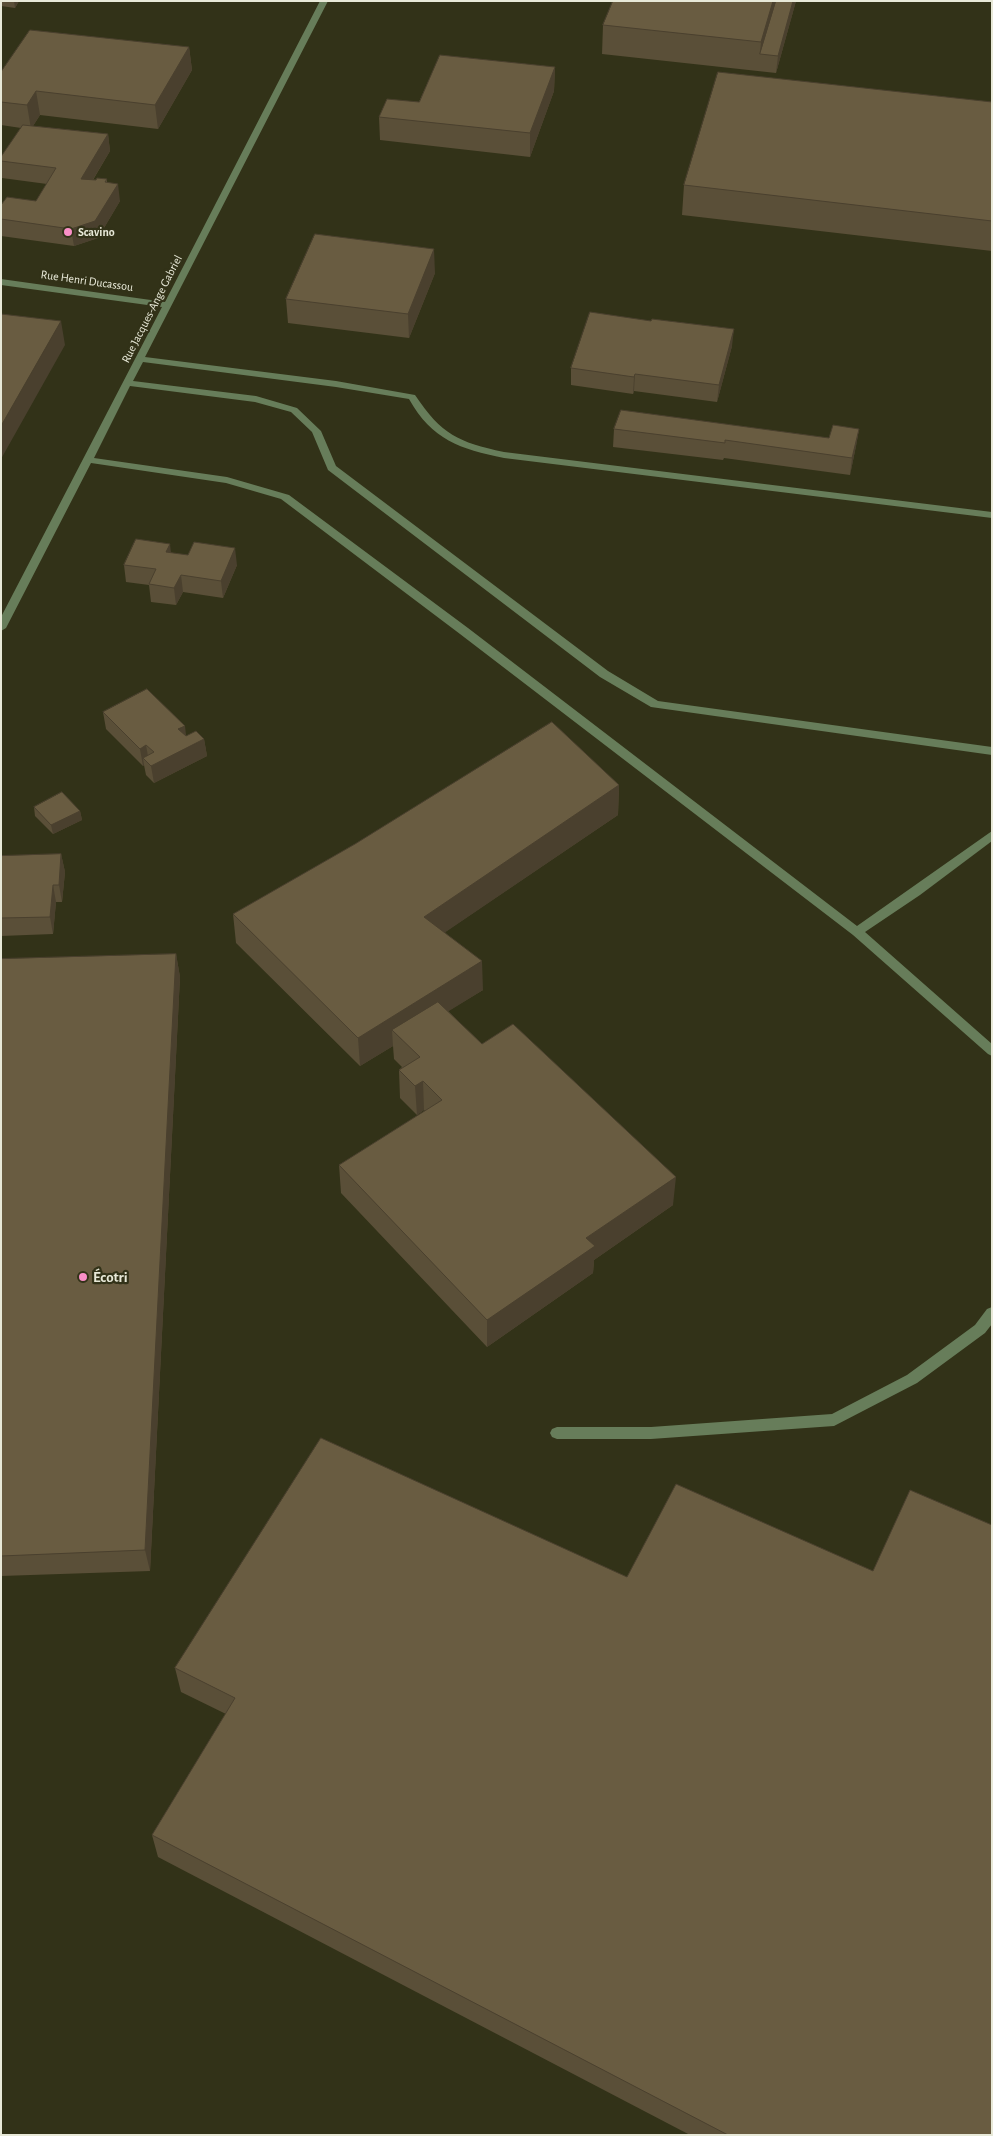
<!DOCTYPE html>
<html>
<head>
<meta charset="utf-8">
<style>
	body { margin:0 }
	#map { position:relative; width:993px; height:2136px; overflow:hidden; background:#323218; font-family:"Alegreya Sans",sans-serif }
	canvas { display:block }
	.frame { position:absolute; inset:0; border:2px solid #e8e9d8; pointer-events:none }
</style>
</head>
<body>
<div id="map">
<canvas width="993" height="2136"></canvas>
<div class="frame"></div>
</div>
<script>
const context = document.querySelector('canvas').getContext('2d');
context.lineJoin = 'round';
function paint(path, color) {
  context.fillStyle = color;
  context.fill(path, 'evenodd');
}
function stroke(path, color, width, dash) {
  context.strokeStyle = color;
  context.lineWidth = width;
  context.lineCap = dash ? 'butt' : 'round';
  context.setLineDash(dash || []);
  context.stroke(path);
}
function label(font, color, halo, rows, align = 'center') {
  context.font = font + ' "Alegreya Sans",sans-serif';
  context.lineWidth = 4.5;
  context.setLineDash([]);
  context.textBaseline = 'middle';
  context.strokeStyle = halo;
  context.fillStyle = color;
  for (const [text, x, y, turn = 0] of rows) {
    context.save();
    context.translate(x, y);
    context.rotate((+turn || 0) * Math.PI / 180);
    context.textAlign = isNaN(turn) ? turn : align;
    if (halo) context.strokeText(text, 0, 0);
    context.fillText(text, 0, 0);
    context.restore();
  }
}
paint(new Path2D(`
	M320 1H328L145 357 336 381 415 395C442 435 458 442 504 452L992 512V518L504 458C460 449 432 440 409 399L336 387 143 362 133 381 256 396 297 408 321 431 336 466 608 671 658 701 992 747V755L651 707 600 677 328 470 312 432 291 412 255 402 130 386 94 458 227 477 289 495 468 628 857 926 992 831V841L920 895 865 932 992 1044V1056L988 1054 853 935 460 634 281 499 226 483 91 463 6 628 1 631V617L162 307 1 285V279L165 302Z
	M992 1307V1324L985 1333 917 1383 834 1426 651 1439H557L552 1437 550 1433 552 1429 557 1427H651L832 1414 907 1375 975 1325 987 1309Z`), '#677d5a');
paint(new Path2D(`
	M1 1H19L15 8 1 6Z
	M796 1 776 73 602 54 603 25Z
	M189 47 192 70 158 129 40 115 33 126 108 134 110 151 93 180 107 179V182L120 201 98 238 74 246 1 236V205L36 201 47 184 2 178 1 157 21 128 1 125V72Z
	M555 67 554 91 530 157 380 140 379 117 419 102Z
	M992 102V251L682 215 684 185Z
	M435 273 409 338 288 323 286 299Z
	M732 346 717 402 634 391 633 394 571 385V368Z
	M614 429 829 438 859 429 856 446 850 475 724 458 723 460 613 447Z
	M171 553 237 565 223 598 183 592 176 605 151 602 149 585 126 582 124 565Z
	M103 712 186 736 204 739 207 756 154 783 146 775 144 765 143 766 106 729Z
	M619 785 618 815 445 932 483 990 448 1011 482 1044 673 1205 594 1260 593 1273 487 1347 341 1193 339 1165 425 1111 424 1110 417 1115 400 1098 399 1070 402 1067 394 1059 393 1046 360 1066 236 943 233 914Z
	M34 807 80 811 82 820 53 834 35 816Z
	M61 854 65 872 62 902H56L53 934 1 936V856Z
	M176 954 180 977 150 1571 1 1576V959Z
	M321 1438 992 2135H690L158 1857 152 1835 226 1714 181 1692 175 1668Z`), '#5a4f38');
paint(new Path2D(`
	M14 1H19L15 8Z
	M773 1H779L760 54 761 42Z
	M793 1H796L776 73 778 56Z
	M189 47 192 70 158 129 155 105Z
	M555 67 554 91 530 157V133Z
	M36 91 40 115 31 129 27 105Z
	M108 134 110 151 83 196 81 179Z
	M118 184 120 201 98 238 74 246 71 229Z
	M434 249 435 273 409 338 408 314Z
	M61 321 65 345 1 459V426Z
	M734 329 732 346 717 402 719 385Z
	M635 374 634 391 633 394 634 377Z
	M859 429 856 446 850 475 852 458Z
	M170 544 172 561 166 552Z
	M235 548 237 565 223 598 221 581Z
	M181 575 183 592 176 605 174 588Z
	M185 726 187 743 178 729Z
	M204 739 207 756 154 783 151 766Z
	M146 745 149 762 143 758 144 765 143 766 140 749Z
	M619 785 618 815 425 946 424 917Z
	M80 811 82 820 53 834 51 825Z
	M61 854 65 872 62 902 59 885Z
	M53 885 56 902 53 934 50 917Z
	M176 954 180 977 150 1571 145 1550Z
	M482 961 483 990 402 1040 392 1030 393 1046 360 1066 358 1038Z
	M423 1081 424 1110 417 1115 415 1086Z
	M676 1177 673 1205 594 1260 593 1273 487 1347V1320L586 1238Z`), '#4a402e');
const building = new Path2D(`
	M613 1H773L761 42 603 25Z
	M776 1H793L778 56 760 54Z
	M30 30 189 47 155 105 36 91 27 105 1 102V72Z
	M440 55 555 67 530 133 379 117 387 99 419 102Z
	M718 72 992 102V221L684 185Z
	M23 125 108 134 81 179 96 180 97 178 107 179 105 182 118 184 95 221 71 229 1 219V205L7 197 36 201 56 168 1 161V157Z
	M315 234 434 249 408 314 286 299Z
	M590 312 651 321 652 319 734 329 719 385 635 374 634 377 571 368Z
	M1 314 61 321 1 426Z
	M621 410 829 438 833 425 859 429 852 458 725 440V443L614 429Z
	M136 539 170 544 166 552 188 555 194 542 235 548 221 581 181 575 174 588 149 584 156 569 124 565Z
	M147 689 185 726 178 729 186 736 196 731 204 739 151 766 143 758 154 752 146 745 140 749 103 712Z
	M552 722 619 785 424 917 482 961 358 1038 233 914 355 844Z
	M62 792 80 811 51 825 34 807Z
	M61 854 59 885H53L50 917 1 918V856Z
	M176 954 145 1550 1 1556V959Z
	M438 1002 482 1044 513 1024 676 1177 586 1238 595 1246 487 1320 339 1165 442 1100 423 1081 415 1086 399 1070 420 1057 392 1030Z
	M321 1438 627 1577 676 1484 873 1571 910 1490 992 1525V2135H728L152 1835 235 1698 175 1668Z`);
paint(building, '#695c41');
stroke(building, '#4a402e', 1);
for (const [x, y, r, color] of [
	[68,232,5,"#fa8fc7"],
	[83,1277,5,"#fa8fc7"]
]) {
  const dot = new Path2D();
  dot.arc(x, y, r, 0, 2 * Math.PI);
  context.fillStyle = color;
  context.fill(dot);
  stroke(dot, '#323218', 2);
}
label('bold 12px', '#e8e9d8', '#323218', [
	["Scavino",78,232]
], 'left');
label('12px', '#e8e9d8', '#323218', [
	["Rue Henri Ducassou",87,281,8],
	["Rue Jacques-Ange Gabriel",152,309,-63]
]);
label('bold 15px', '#e8e9d8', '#323218', [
	["Écotri",93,1277]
], 'left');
</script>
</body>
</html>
